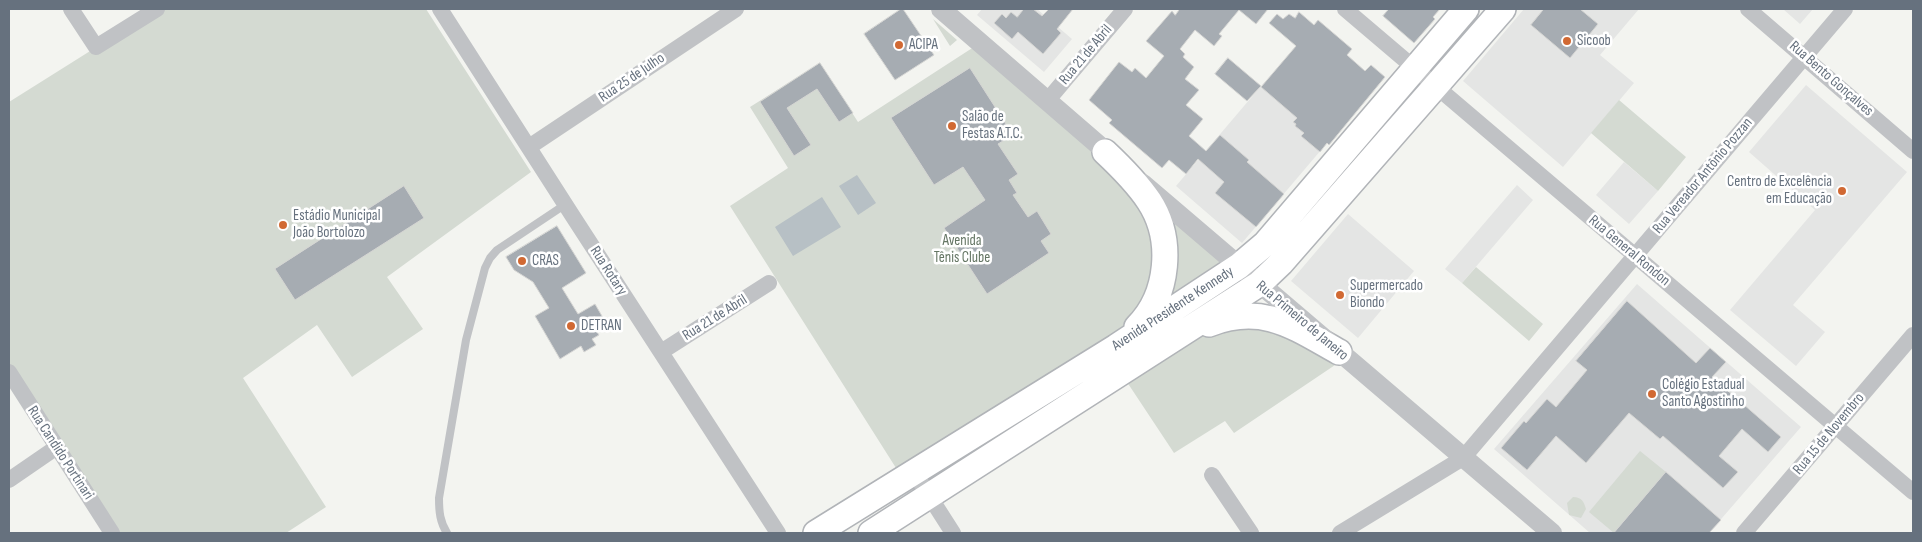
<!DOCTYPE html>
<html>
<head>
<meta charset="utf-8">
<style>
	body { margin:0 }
	#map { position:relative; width:1922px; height:542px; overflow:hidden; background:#f3f4f0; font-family:"Sofia Sans Condensed",sans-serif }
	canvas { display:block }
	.frame { position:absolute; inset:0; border:10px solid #66717e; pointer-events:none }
</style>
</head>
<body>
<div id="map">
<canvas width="1922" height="542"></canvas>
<div class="frame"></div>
</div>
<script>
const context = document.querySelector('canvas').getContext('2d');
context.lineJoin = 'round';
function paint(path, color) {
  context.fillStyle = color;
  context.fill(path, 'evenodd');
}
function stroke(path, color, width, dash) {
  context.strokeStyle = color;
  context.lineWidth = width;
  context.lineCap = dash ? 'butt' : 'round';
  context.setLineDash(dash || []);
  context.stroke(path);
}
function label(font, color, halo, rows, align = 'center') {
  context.font = font + ' "Sofia Sans Condensed",sans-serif';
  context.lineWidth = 5;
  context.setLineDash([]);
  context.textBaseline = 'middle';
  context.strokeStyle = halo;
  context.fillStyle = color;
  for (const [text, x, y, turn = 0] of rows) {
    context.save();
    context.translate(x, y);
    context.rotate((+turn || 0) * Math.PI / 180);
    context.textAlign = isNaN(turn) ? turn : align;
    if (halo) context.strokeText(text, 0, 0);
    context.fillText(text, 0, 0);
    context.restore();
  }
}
paint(new Path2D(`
	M982 9H1037L1072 39 1044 72 977 15Z
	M1524 9H1639L1600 55 1634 83 1563 167 1463 81Z
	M1783 9H1813L1800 24Z
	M1806 85 1907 172 1793 305 1825 332 1796 366 1730 310 1815 210 1749 152Z
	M1261 86 1327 143 1242 243 1176 186Z
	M1624 162 1658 191 1629 224 1596 195Z
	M1517 185 1533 200 1462 283 1445 269Z
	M1348 214 1414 271 1358 338 1291 281Z
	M1637 284 1801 427 1709 533H1590L1494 449Z`), '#e4e5e4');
paint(new Path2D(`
	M157 9H426L531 172 387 277 423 329 352 377 317 325 243 378 326 507 286 533H112L9 372V102Z
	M933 19 957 40 950 46Z
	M980 43 1105 152 1165 248 1140 324 903 479 730 206 788 168 750 107 820 63 858 122Z
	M1619 100 1686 157 1658 191 1591 133Z
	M1157 201 1231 265 1151 318Z
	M1476 267 1543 324 1529 341 1462 283Z
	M1254 321 1341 361 1234 433 1225 421 1174 453 1123 376 1212 327Z
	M1640 451 1666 472 1614 533 1589 512Z
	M1573 497C1582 497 1584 502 1586 509L1581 518 1569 515 1567 503Z`), '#d4dad2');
paint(new Path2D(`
	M857 175 876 203 858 215 839 186Z
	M822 197 841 227 793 256 775 227Z`), '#b7c0c5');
const building = new Path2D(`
	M901 9H903L934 55 895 80 864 34Z
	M1024 9H1033L1042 16 1049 9H1073L1057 29 1061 33 1043 54 1018 32 1012 39 994 23 1002 14 1006 18 1011 12 1017 17Z
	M1180 9H1268L1256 24 1239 10 1219 34 1222 36 1214 46 1195 30 1180 49 1185 54 1183 57 1194 67 1185 79 1199 90 1186 105 1203 119 1189 136 1206 151 1220 135 1249 160 1247 162 1284 194 1256 227 1215 193 1224 182 1198 159 1186 174 1169 160 1162 168 1109 123 1112 120 1089 100 1119 62 1132 72 1135 68 1146 78 1164 56 1146 41 1172 11 1175 15Z
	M1389 9H1440L1433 17 1435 19 1414 43 1383 16Z
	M1544 9H1580L1598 24 1570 58 1531 25Z
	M1299 12 1314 25 1318 20 1352 49 1347 55 1365 71 1371 65 1385 77 1329 145 1327 143 1320 152 1301 136 1304 133 1295 126 1296 124 1293 122 1297 118 1261 87 1296 46 1269 23 1277 14 1283 19 1289 14 1295 18Z
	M1228 58 1261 86 1247 101 1215 74Z
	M820 63 853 113 839 122 817 89 787 108 811 145 794 156 760 102Z
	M970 68 1013 135 998 144 1018 174 1009 180 1017 193 1013 195 1028 217 1037 211 1051 234 1041 241 1049 253 987 294 944 228 985 200 963 167 934 185 891 118Z
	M404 186 424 218 295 300 275 269Z
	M557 226 586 273 562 288 578 314 595 304 606 323 595 329 599 335 592 339 596 345 584 352 581 346 560 359 535 316 549 308 533 282 514 270 506 257Z
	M1627 301 1696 363 1710 348 1726 362 1712 377 1781 437 1768 452 1742 429 1719 456 1738 472 1723 488 1663 436 1660 439 1629 413 1586 463 1556 436 1527 470 1501 448 1524 421 1526 423 1547 399 1556 407 1587 370 1576 361Z
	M1666 472 1721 520 1709 533H1614Z`);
paint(building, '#a6acb2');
stroke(building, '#d5d5d3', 1);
const primary = new Path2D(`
	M1105 152C1121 167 1137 183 1149 201 1174 239 1169 295 1137 327
	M1209 324C1263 303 1294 327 1339 352
	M816 533 1116 347 1239 266 1265 244 1466 9
	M871 533 1259 284 1281 263 1503 9`);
stroke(primary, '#b1b4b8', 28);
stroke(new Path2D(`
	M447 533C440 522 439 512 439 498L466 340 485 268 490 258 497 250 566 204`), '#c0c2c5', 8);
stroke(new Path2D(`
	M71 9 96 47 157 9
	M440 9 572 215 778 533
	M1345 9 1913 492
	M1748 9 1913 151
	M1047 101 1125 9
	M529 147 736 9
	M661 352 769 283
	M9 372 112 533
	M914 472 953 533
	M1212 475 1251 533
	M9 480 57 447
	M1340 533 1463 458 1845 9
	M1744 533 1913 335`), '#c0c2c5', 16);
stroke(new Path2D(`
	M941 9 1117 161
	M1143 184 1552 533`), '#c0c2c5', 20);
stroke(primary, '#fff', 25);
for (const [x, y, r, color] of [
	[1567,41,5,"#d16933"],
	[899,45,5,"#d16933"],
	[952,126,5,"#d16933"],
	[1842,191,5,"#d16933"],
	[283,225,5,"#d16933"],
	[522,261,5,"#d16933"],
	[1340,295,5,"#d16933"],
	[571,326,5,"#d16933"],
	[1652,394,5,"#d16933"]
]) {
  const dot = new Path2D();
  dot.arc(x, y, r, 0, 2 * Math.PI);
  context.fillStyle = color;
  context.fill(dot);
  stroke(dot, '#fff', 2);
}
label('15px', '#66717e', '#fff', [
	["Sicoob",1577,41],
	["ACIPA",909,45],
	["Salão de",962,117],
	["Festas A.T.C.",962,134],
	["Centro de Excelência",1832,182,"right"],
	["em Educação",1832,199,"right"],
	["Estádio Municipal",293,216],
	["João Bortolozo",293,233],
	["CRAS",532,261],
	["Supermercado",1350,286],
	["Biondo",1350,303],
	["DETRAN",581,326],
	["Colégio Estadual",1662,385],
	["Santo Agostinho",1662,402]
], 'left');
label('15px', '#66717e', '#fff', [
	["Rua 21 de Abril",1086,55,-50],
	["Rua 25 de Julho",632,78,-34],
	["Rua Bento Gonçalves",1831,79,41],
	["Rua Vereador Antônio Pozzan",1703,176,-50],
	["Rua General Rondon",1629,251,40],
	["Rua Rotary",608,271,57],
	["Avenida Presidente Kennedy",1173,309,-33],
	["Rua 21 de Abril",715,318,-32],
	["Rua Primeiro de Janeiro",1302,321,40],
	["Rua 15 de Novembro",1829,434,-50],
	["Rua Candido Portinari",60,453,57]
]);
label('15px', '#657664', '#fff', [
	["Avenida",962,241],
	["Tênis Clube",962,258]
]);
</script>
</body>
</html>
